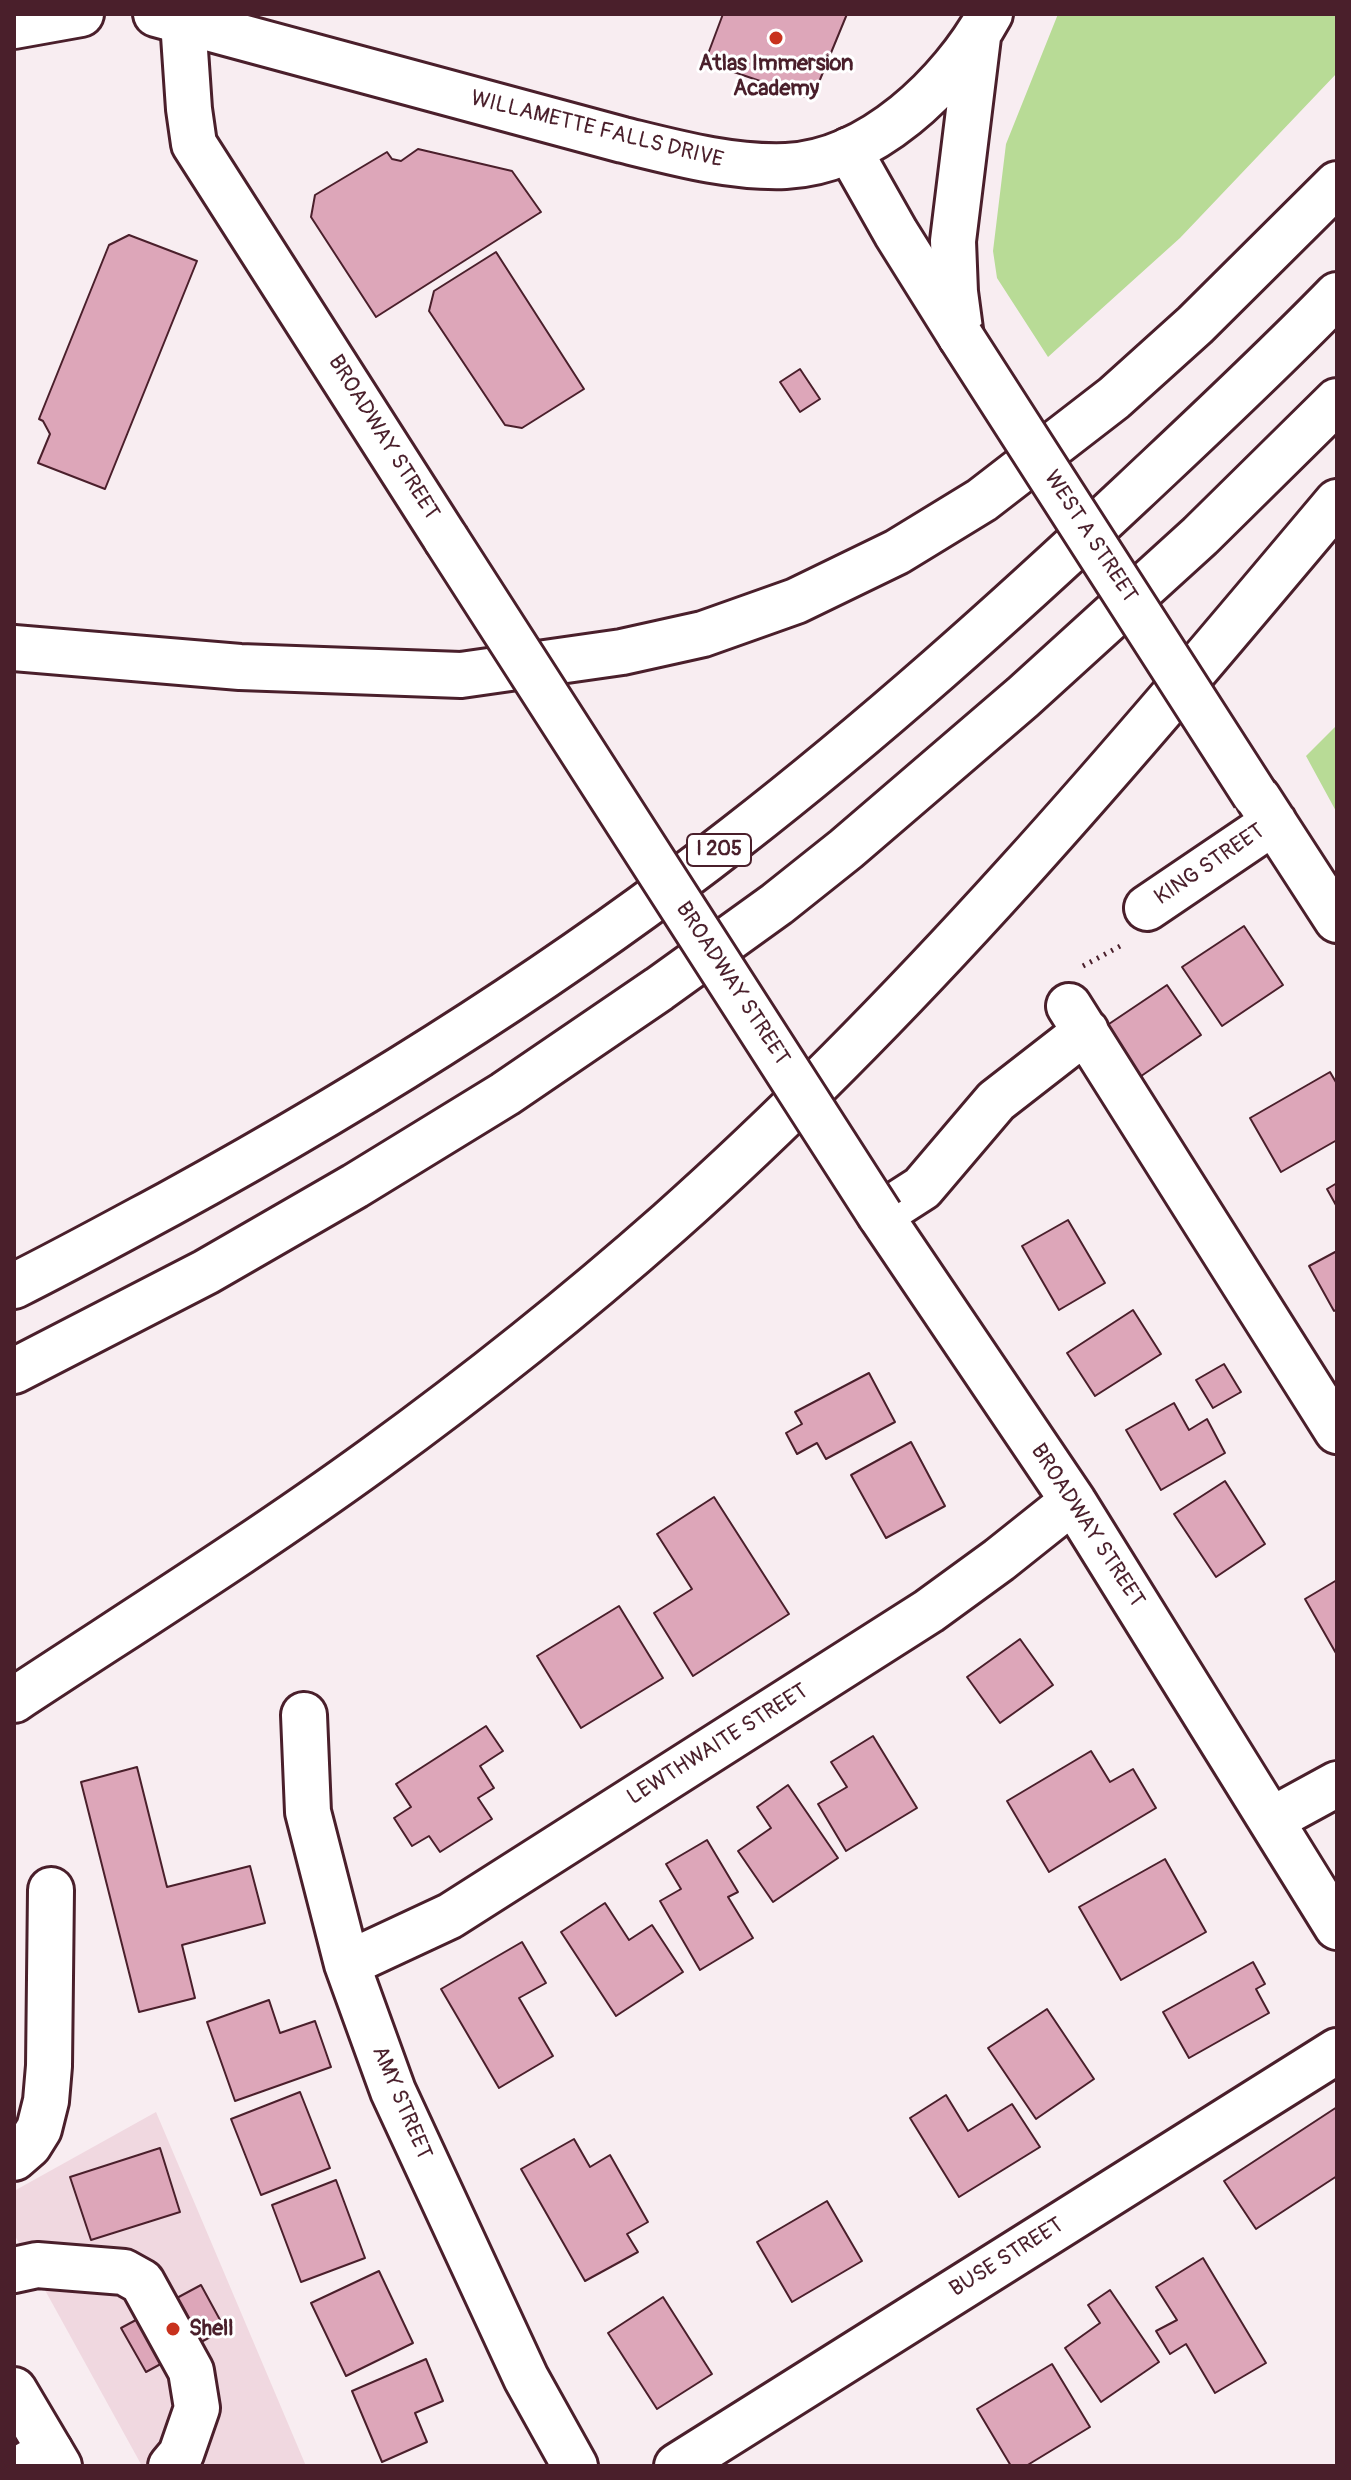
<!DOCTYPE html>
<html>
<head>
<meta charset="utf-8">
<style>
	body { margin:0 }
	#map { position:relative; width:1351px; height:2480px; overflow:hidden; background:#f8edf1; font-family:Pangolin,sans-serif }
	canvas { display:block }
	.frame { position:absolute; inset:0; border:16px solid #4a1f2b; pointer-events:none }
</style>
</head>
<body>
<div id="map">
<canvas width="1351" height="2480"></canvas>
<div class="frame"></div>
</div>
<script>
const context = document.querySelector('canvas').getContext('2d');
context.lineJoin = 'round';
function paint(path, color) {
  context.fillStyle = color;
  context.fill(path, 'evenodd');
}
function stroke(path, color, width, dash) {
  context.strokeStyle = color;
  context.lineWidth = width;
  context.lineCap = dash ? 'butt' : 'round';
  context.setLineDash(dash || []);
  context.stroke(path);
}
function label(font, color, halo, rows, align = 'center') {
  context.font = font + ' Pangolin,sans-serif';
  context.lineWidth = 6;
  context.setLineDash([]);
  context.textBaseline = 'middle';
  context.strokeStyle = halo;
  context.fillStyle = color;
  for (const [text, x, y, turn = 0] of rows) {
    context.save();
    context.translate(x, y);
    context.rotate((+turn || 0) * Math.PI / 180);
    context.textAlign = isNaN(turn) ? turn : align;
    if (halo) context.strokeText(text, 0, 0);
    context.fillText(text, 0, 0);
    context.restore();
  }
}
paint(new Path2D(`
	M156 2112 306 2466H142L14 2234V2191Z`), '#f0d8e0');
paint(new Path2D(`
	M1058 14H1337V73L1180 238 1048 357 997 278 993 251 1006 144Z
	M1337 725V813L1306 756Z`), '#b8db96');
const building = new Path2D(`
	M723 14H847L812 99 705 62Z
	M418 149 512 171 541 212 376 317 311 217 315 195 387 152 392 159 401 161Z
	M129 235 197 261 105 489 38 463 50 434 43 421 39 419 109 245Z
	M496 252 584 389 522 428 505 425 429 311 434 291Z
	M800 369 820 399 800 412 780 382Z
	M1244 926 1283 985 1222 1026 1182 967Z
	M1167 985 1201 1035 1131 1083 1097 1032Z
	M1330 1072 1337 1084V1140L1281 1172 1250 1118Z
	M1337 1183V1207L1327 1189Z
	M1068 1220 1105 1283 1059 1310 1022 1246Z
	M1337 1251V1309L1334 1311 1309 1266Z
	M1133 1310 1161 1354 1095 1396 1067 1353Z
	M1224 1364 1241 1392 1213 1408 1196 1380Z
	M869 1373 895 1422 826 1459 817 1443 797 1454 786 1433 802 1424 795 1412Z
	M1174 1403 1189 1430 1207 1419 1225 1453 1161 1490 1126 1430Z
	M911 1442 945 1506 886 1538 851 1475Z
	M1225 1481 1265 1544 1216 1577 1174 1514Z
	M714 1497 789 1614 693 1676 654 1613 692 1589 657 1534Z
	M1337 1580V1655L1305 1599Z
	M619 1606 663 1678 581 1728 537 1656Z
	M1020 1639 1053 1685 1000 1723 967 1677Z
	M486 1726 503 1751 480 1766 494 1788 478 1798 492 1819 440 1852 429 1836 412 1846 394 1818 411 1807 396 1784Z
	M873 1736 917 1808 846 1851 818 1804 847 1787 831 1762Z
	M1091 1751 1110 1782 1133 1769 1156 1808 1049 1872 1007 1801Z
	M137 1767 167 1887 250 1866 265 1923 182 1945 195 1998 139 2012 81 1782Z
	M788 1785 838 1858 773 1902 738 1851 771 1828 757 1807Z
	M707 1840 738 1892 728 1897 753 1938 700 1970 660 1901 681 1889 666 1864Z
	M1165 1859 1206 1932 1121 1980 1079 1907Z
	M605 1903 629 1940 652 1925 683 1972 616 2016 561 1932Z
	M522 1942 546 1983 519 1998 553 2056 499 2088 441 1989Z
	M1253 1962 1265 1984 1256 1989 1269 2013 1189 2058 1163 2012Z
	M269 2000 280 2033 315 2021 331 2067 235 2101 207 2022Z
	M1047 2009 1094 2079 1036 2119 988 2048Z
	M300 2092 330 2168 261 2195 231 2119Z
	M946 2095 968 2131 1012 2104 1040 2147 959 2197 910 2118Z
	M1337 2107V2176L1256 2229 1224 2181Z
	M574 2139 590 2167 610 2155 648 2222 627 2234 638 2252 585 2281 521 2169Z
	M160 2148 180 2212 91 2240 70 2177Z
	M336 2180 365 2258 301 2282 272 2205Z
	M827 2201 862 2261 792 2302 757 2242Z
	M1203 2258 1266 2363 1215 2393 1186 2344 1170 2354 1156 2331 1177 2320 1156 2287Z
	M379 2271 413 2343 346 2376 311 2303Z
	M201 2285 225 2329 146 2372 121 2328Z
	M1110 2290 1159 2362 1101 2402 1065 2348 1100 2323 1088 2305Z
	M663 2297 712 2374 657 2409 608 2333Z
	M426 2359 443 2401 415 2413 427 2442 382 2462 352 2391Z
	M1052 2364 1090 2427 1026 2466H1011L977 2409Z`);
paint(building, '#dda6b9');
stroke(building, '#4a1f2b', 2);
const minor = new Path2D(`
	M183 21 189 109 194 144 446 539
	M849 150 896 233 961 337
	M1258 798 1337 920
	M1147 908 1274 822
	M1069 1006 1337 1431
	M1086 1031 996 1101 922 1188 880 1215 1073 1501 1337 1927
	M304 1715 308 1812 347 1964 393 2091 526 2378 575 2466
	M1271 1820 1337 1784
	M347 1964 450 1916 929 1611 999 1560 1073 1501
	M14 2158 29 2145 39 2129 46 2101 49 2066 51 1890
	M14 2270 37 2265 124 2272 142 2282 191 2371 197 2408 181 2454 171 2466
	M24 2466 50 2451
	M677 2466 1337 2051`);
const major = new Path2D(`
	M156 14 623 140C676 153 731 168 786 166 871 162 951 85 990 14
	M14 26 81 14
	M961 337 955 292 953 241 978 37
	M14 2390 59 2466`);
const highway = new Path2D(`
	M14 648 240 667 461 675 622 652 703 634 796 601 897 552 982 500 1114 398 1195 325 1337 184
	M14 1286C66 1260 117 1232 169 1204 366 1096 558 976 736 837 875 729 1005 612 1133 492 1202 427 1271 363 1337 295
	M14 1371 206 1272 355 1186 505 1094 659 989 777 904 846 849 1023 697 1200 536 1337 401
	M14 1700C134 1621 257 1544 374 1459 476 1385 575 1306 669 1223 914 1005 1126 753 1337 502`);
stroke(minor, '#4a1f2b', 50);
stroke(major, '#4a1f2b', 50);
stroke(highway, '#4a1f2b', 50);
stroke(new Path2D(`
	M1083 966 1124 944`), '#4a1f2b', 5, [2, 6]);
stroke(minor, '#fff', 44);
stroke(major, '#fff', 44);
stroke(highway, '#fff', 44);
const minorBridge = new Path2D(`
	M961 337 1255 795
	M446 539 880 1215`);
stroke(minorBridge, '#4a1f2b', 50, []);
stroke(minorBridge, '#fff', 44);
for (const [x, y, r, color] of [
	[776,38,8,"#c8321e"],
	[173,2329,8,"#c8321e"]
]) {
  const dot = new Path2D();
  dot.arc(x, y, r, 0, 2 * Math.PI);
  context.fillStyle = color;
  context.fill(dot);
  stroke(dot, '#fff', 3);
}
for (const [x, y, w] of [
	[719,850,64]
]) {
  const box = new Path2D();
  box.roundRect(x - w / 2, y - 16, w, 32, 6);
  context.fillStyle = '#fff';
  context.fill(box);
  stroke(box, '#4a1f2b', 2);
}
label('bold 20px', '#4a1f2b', null, [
	["I 205",719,850]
]);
label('bold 22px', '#4a1f2b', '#fff', [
	["Atlas Immersion",776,64],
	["Academy",776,89],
	["Shell",189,2329,"left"]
]);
label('22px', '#4a1f2b', '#fff', [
	["WILLAMETTE FALLS DRIVE",597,130,14],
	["BROADWAY STREET",383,438,58],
	["WEST A STREET",1090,537,57],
	["KING STREET",1210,865,-34],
	["BROADWAY STREET",732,984,57],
	["BROADWAY STREET",1087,1526,57],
	["LEWTHWAITE STREET",718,1745,-32],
	["AMY STREET",401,2103,67],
	["BUSE STREET",1007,2258,-32]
]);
</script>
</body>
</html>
